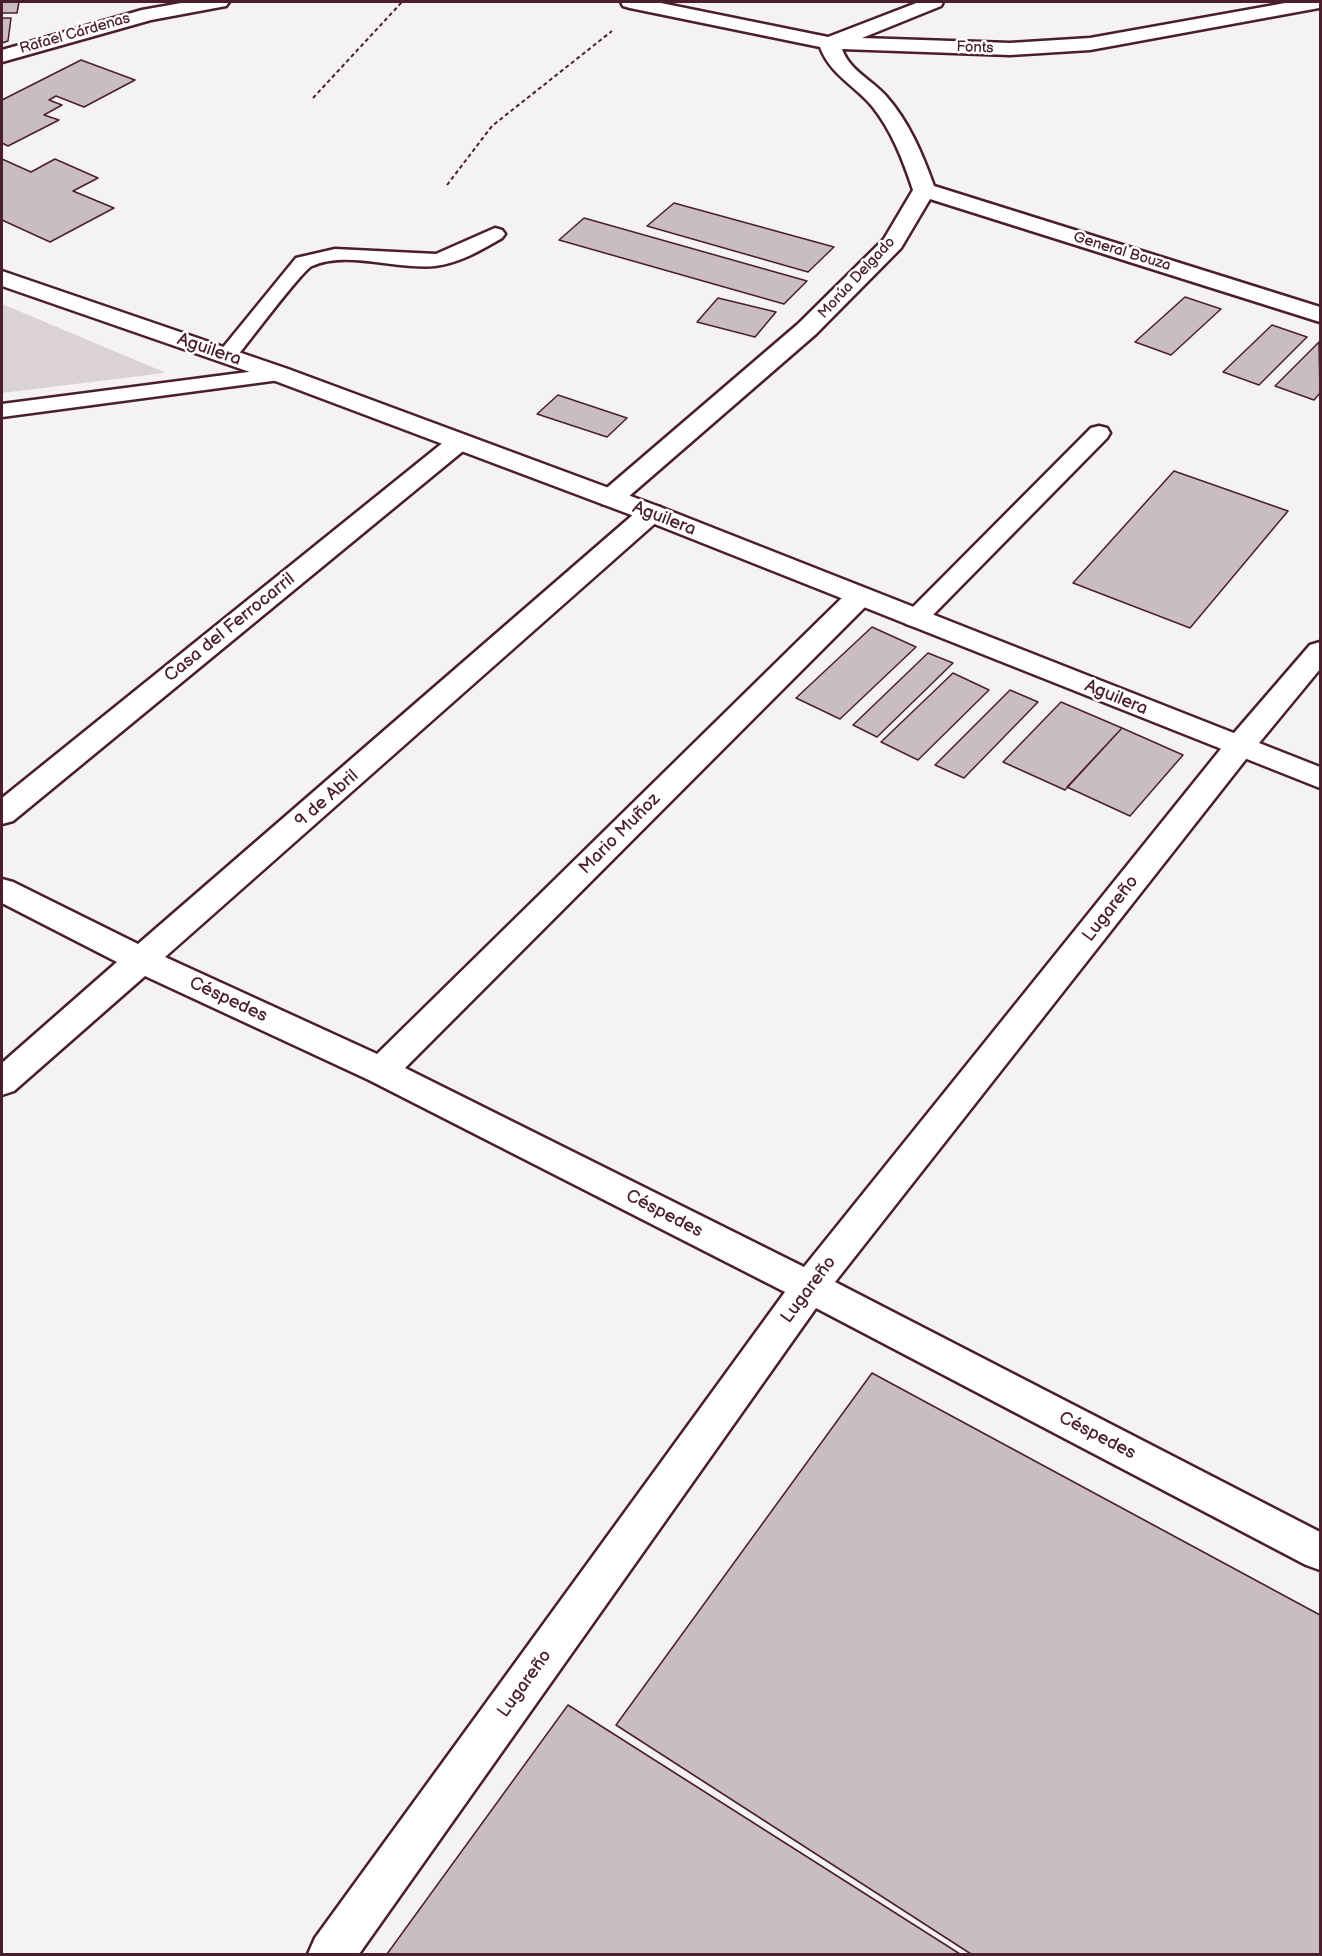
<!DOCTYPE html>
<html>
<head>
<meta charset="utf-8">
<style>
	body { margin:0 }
	#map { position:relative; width:1322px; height:1956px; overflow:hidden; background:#f4f2f2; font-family:"Balsamiq Sans",sans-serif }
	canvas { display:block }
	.frame { position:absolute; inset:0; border:3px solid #4a1f2b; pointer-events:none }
</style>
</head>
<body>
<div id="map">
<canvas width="1322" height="1956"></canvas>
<div class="frame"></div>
</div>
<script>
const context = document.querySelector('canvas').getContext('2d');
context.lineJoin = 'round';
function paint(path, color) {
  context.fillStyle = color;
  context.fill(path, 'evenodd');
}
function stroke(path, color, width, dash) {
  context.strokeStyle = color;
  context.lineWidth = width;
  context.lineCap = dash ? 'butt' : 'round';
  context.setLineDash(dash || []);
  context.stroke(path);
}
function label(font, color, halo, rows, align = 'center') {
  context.font = font + ' "Balsamiq Sans",sans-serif';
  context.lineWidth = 5;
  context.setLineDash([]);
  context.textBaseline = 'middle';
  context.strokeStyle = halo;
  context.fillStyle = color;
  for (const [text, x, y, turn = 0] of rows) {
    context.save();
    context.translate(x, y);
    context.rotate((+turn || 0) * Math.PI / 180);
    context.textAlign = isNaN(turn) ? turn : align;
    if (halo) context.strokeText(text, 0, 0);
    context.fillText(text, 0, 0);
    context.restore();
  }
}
paint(new Path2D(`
	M2 304 164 372V373L2 393Z`), '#dbd2d5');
const building = new Path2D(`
	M2 2H19L17 13H2Z
	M2 18H11L8 41 2 43Z
	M81 60 135 80 84 107 56 96 49 100 62 105 44 115 59 120 8 146 2 143V100Z
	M2 159 31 172 55 159 98 178 73 191 114 208 50 242 2 220Z
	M674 203 834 247 808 272 647 226Z
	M584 218 807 281 784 304 559 240Z
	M1185 297 1221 309 1171 355 1135 342Z
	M718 298 776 312 755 337 697 322Z
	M1272 325 1307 337 1259 385 1223 372Z
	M1319 342 1320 393 1314 400 1275 386Z
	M558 395 627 418 607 437 537 414Z
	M1174 471 1288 511 1190 628 1073 583Z
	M872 627 916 647 840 719 796 698Z
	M928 653 953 663 877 737 853 725Z
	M953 673 989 690 918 760 881 742Z
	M1010 690 1038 702 964 778 935 765Z
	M1061 702 1122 728 1065 790 1003 762Z
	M1122 728 1183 755 1130 816 1067 787Z
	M872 1373 1320 1615V1954H971L616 1725Z
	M568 1705 960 1954H387Z`);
paint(building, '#cabdc1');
stroke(building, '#4a1f2b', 1.5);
const service = new Path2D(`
	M495 228 502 230 505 234 502 238C481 250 460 263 435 266 398 270 346 250 312 266 302 270 246 346 234 360H220L216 356 296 258 335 249 436 254Z
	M279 368 287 369 290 374 287 379 2 417V404Z
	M1099 426 1107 428 1110 433 1107 438 924 624 915 627 906 624 903 619 906 614 1091 428Z`);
const minor = new Path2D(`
	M187 2H229L226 6 151 20 2 62V50L142 10Z
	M621 2H656L828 37 919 2H943L941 6 862 38 1010 43 1090 38 1291 2H1320L1319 8 1090 50 1010 55 842 49C849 70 872 80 886 96 909 122 922 153 934 186L1320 307V322L930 199 901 248 816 334 620 504 611 506 602 504 598 498 602 492 798 324 884 239 913 190C903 160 892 131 872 106 854 85 830 74 820 47L630 8 623 6Z
	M459 434 468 437 472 442 468 447 13 821 2 824V798L450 437Z
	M651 505 660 507 664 513 660 519 165 957 377 1054 849 591 859 588 869 591 873 597 869 603 405 1068 804 1267 1228 740 1310 645 1320 642V669L1250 754 835 1282 1320 1532V1570L1306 1565 816 1308 359 1954H308L315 1938 785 1292 369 1080 145 976 14 1091 2 1095V1063L117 962 2 903V879L13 882 138 944 642 507Z`);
const tertiary = new Path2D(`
	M2 271 288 369 660 507 1320 767V788L642 519 270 379 2 286Z`);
stroke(service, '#4a1f2b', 5);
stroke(minor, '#4a1f2b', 5);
stroke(tertiary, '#4a1f2b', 5);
stroke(new Path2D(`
	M313 98 402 2
	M447 185 492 126 612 31`), '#4a1f2b', 2, [4, 3]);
paint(service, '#fff');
paint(minor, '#fff');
paint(tertiary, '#fff');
label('15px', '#4a1f2b', '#fff', [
	["Rafael Cárdenas",75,34,-16],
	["Fonts",975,48,2],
	["General Bouza",1122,252,17],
	["Morúa Delgado",857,278,-47]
]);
label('18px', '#4a1f2b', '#fff', [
	["Aguilera",209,350,19],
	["Aguilera",664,519,21],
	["Casa del Ferrocarril",230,628,-39],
	["Aguilera",1116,698,22],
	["9 de Abril",327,799,-41],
	["Mario Muñoz",620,834,-45],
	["Lugareño",1111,909,-52],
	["Céspedes",228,1000,25],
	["Céspedes",664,1214,27],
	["Lugareño",809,1290,-53],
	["Céspedes",1097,1436,27],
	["Lugareño",525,1684,-54]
]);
</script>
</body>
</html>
